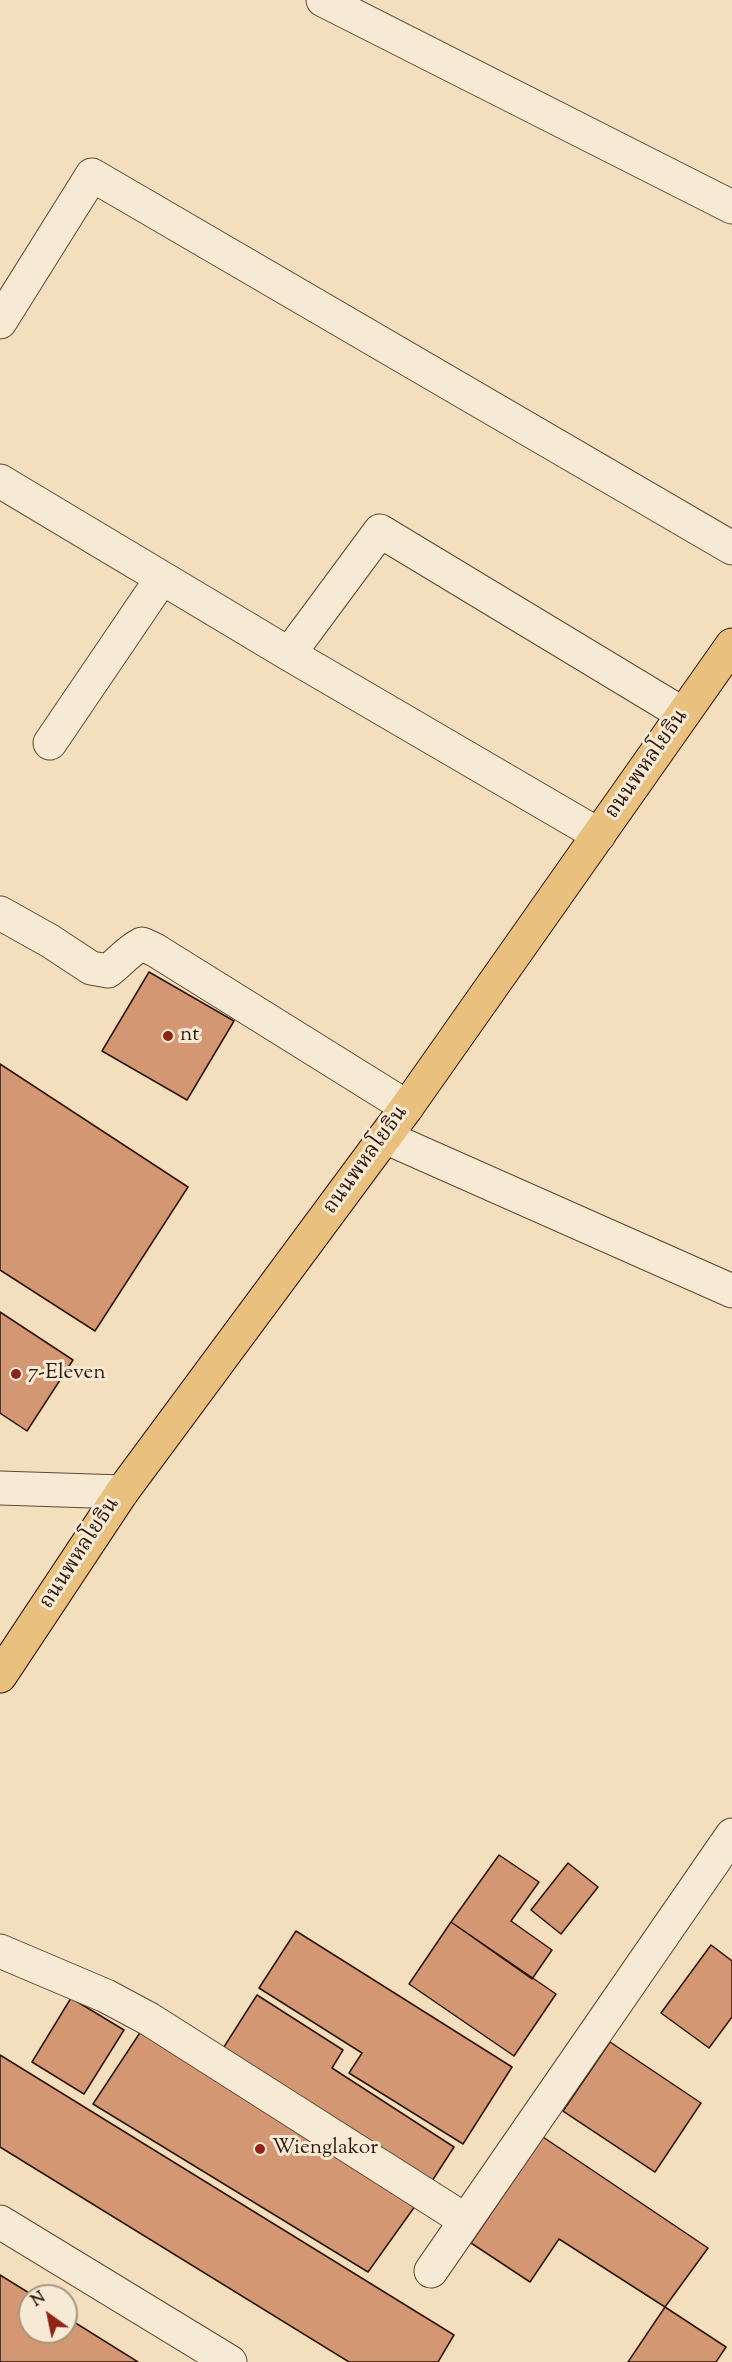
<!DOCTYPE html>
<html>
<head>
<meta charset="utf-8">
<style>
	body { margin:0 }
	#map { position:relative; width:732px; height:2362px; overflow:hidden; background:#f3dfbe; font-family:"Sorts Mill Goudy",serif }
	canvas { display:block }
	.north { position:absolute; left:18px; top:2284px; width:60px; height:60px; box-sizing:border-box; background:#f7ead5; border:2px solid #a79583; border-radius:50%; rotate:327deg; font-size:16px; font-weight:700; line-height:24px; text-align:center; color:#2e1509 }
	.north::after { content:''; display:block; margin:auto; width:21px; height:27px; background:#8f2418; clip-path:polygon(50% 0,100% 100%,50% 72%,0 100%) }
</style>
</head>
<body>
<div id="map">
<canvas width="732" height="2362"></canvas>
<div class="north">N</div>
</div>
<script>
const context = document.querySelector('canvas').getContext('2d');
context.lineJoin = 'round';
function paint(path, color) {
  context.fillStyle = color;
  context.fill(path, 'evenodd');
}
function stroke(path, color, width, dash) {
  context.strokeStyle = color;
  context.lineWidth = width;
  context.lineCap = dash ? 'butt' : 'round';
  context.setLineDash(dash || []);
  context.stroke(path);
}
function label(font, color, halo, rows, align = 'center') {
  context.font = font + ' "Sorts Mill Goudy","Noto Serif Thai",serif';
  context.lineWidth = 6;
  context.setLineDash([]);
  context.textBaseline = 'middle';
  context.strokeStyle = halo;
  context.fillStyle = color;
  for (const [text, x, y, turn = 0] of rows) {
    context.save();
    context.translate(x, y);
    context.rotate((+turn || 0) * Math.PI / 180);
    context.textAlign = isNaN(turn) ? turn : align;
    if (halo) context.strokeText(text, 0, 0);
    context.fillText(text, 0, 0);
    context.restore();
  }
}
const building = new Path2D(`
	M149 972 234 1021 187 1100 102 1051Z
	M0 1064 188 1187 95 1331 0 1270Z
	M0 1312 73 1360 27 1431 0 1413Z
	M499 1855 539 1882 511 1921 552 1950 532 1979 451 1922Z
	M568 1863 598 1887 561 1934 531 1910Z
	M451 1922 556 1994 514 2056 409 1984Z
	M296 1931 512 2067 463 2144 349 2073 362 2053 259 1988Z
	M711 1945 732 1961V2017L709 2048 661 2013Z
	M257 1995 343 2050 332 2068 454 2147 423 2195 215 2061Z
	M71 1998 124 2030 84 2094 32 2062Z
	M149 2019 423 2195 368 2272 93 2104Z
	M610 2042 701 2103 655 2172 563 2111Z
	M0 2055 454 2335 438 2362H349L0 2147Z
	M543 2137 708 2248 665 2307 559 2239 530 2282 471 2243Z
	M0 2275 34 2296H30V2332H66V2317L138 2362H0Z
	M665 2307 726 2347 716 2362H628Z`);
paint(building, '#d39773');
stroke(building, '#2e1509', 1.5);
const minor = new Path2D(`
	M323 0 732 207
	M0 322 92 175 732 548
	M0 481 289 654 599 835
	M289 654 380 531 683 714
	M50 743 162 578
	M0 913 50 941 91 968 108 971C120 962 128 951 142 944L155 950 407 1107
	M385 1137 732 1291
	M0 1488 122 1492
	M0 1951 106 1996 149 2019 465 2220
	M0 2222 230 2362
	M431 2271 732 1835`);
const major = new Path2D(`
	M0 1676 122 1492 407 1107 732 645`);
stroke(minor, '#5f4836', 35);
stroke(major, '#2e1509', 35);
stroke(minor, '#f7ead5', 33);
stroke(major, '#eac07f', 33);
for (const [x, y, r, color] of [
	[168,1036,6,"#8f2418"],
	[16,1374,6,"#8f2418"],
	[260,2149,6,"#8f2418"]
]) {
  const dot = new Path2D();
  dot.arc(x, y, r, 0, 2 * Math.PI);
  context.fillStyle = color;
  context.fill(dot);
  stroke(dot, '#f7ead5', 2);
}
label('21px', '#2e1509', '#f7ead5', [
	["ถนนพหลโยธิน",648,765,-55],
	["ถนนพหลโยธิน",367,1161,-54],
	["ถนนพหลโยธิน",81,1554,-57]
]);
label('21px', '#2e1509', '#f7ead5', [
	["nt",180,1036],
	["7-Eleven",28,1374],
	["Wienglakor",272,2149]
], 'left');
</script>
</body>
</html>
